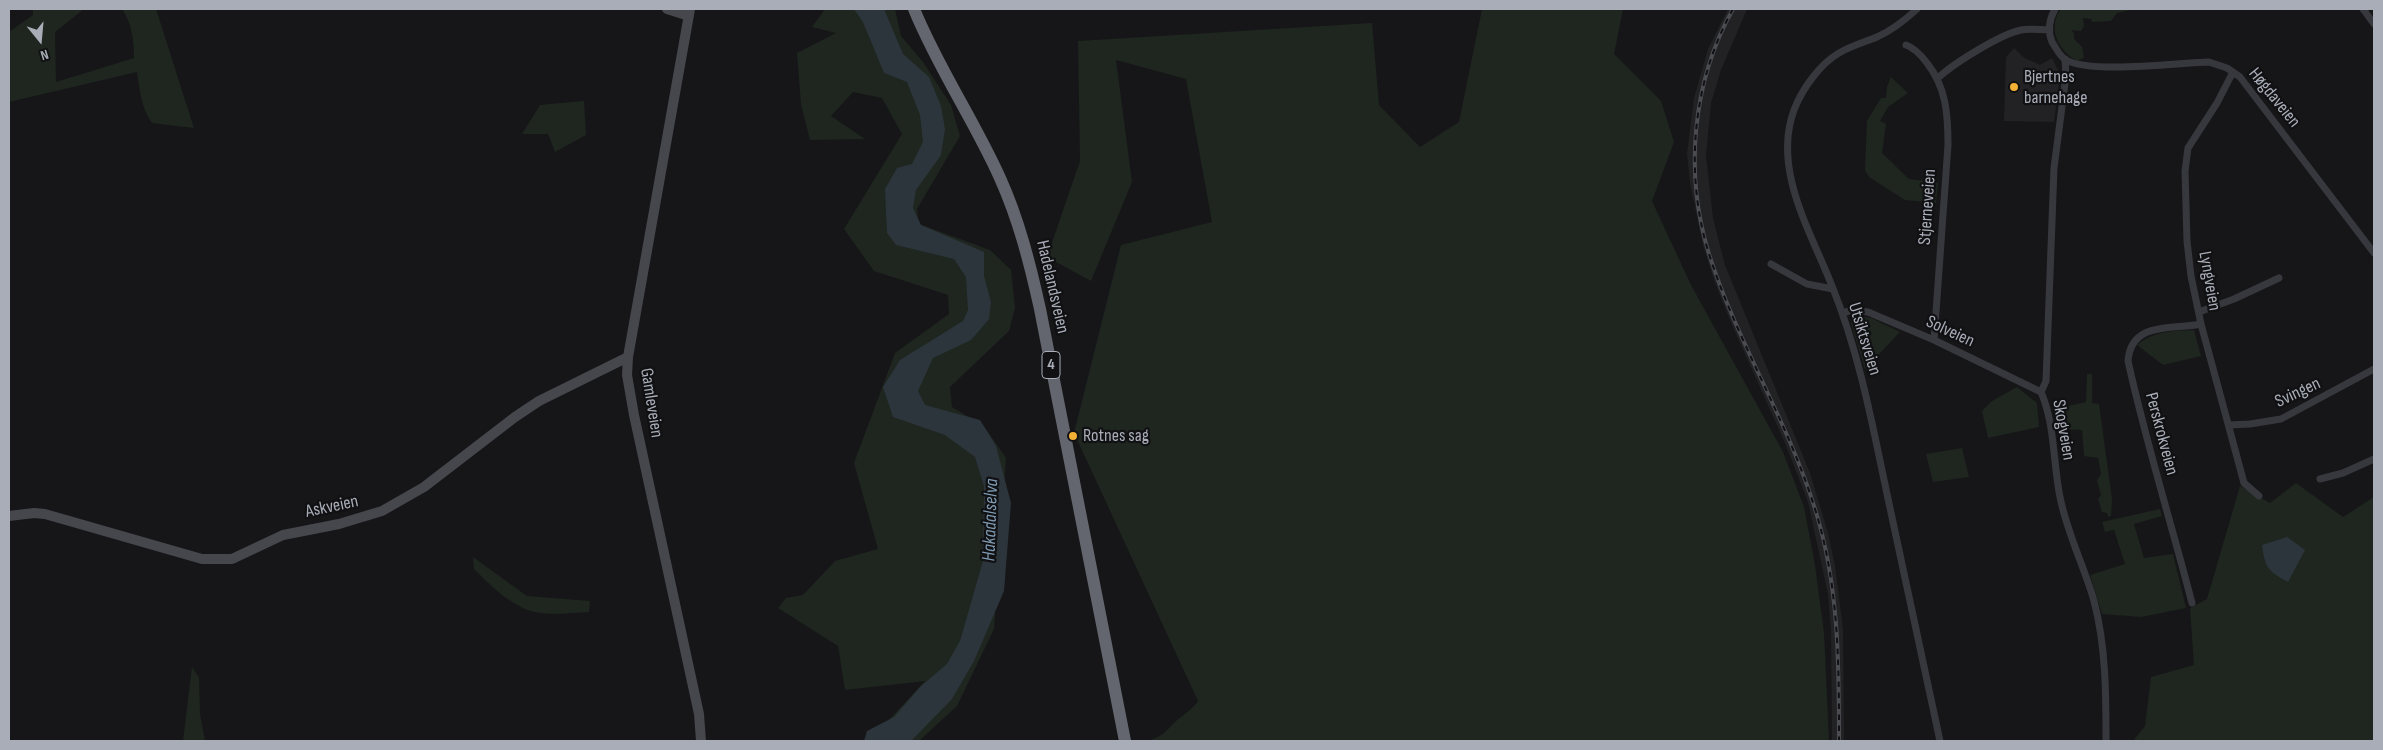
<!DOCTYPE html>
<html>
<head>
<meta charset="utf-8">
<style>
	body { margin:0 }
	#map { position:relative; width:2383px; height:750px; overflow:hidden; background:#161618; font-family:"Sofia Sans Condensed",sans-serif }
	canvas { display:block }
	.frame { position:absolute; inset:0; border:10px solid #a8adb8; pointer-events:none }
	.north { position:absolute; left:15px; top:15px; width:50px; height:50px; -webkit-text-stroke:4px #111113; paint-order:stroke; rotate:163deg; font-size:14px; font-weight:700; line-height:20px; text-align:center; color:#a8adb8 }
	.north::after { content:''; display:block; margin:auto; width:18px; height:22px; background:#a8adb8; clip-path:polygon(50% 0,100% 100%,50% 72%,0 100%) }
</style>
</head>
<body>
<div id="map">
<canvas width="2383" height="750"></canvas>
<div class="frame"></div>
<div class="north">N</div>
</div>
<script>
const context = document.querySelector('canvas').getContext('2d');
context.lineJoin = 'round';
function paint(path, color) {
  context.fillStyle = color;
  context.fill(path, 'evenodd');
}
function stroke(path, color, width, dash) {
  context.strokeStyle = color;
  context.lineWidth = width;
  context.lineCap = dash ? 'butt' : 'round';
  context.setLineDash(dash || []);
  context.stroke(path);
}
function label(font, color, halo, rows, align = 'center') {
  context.font = font + ' "Sofia Sans Condensed",sans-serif';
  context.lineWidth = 4.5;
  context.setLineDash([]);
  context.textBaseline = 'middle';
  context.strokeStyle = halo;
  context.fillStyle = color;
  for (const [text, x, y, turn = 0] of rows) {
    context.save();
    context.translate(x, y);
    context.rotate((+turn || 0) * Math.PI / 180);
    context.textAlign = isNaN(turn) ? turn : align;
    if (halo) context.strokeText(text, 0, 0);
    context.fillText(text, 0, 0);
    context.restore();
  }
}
paint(new Path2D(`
	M1728 9H1747L1721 70 1711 103 1706 156 1713 218 1725 265 1810 473 1828 533 1835 566 1843 629 1844 741H1832L1831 630 1828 594 1808 502 1785 443 1732 325 1714 280 1703 245 1690 183 1687 154 1694 98 1708 49Z
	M2014 48 2023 57 2040 65 2052 58 2060 74 2054 122 2004 121 2006 57Z`), '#222225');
paint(new Path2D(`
	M33 9H84L55 32 56 82 134 58C134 41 132 23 122 9H156L194 128 152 123C141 108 140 90 137 72L9 102V32L33 15Z
	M825 9H895L901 36 923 62 951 105 960 136 917 209 919 224 990 250 1011 270 1015 308 1009 331 950 387 952 407 984 426 1006 458 994 629 957 706 919 741H873L875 735 925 681 845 690 838 646 778 608 786 598 803 595 835 561 878 549 854 463 895 353 949 314 948 295 874 271 844 229 902 134 882 98 853 92 831 116 865 139 810 140 801 104 797 53 836 33 812 27Z
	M1482 9H1623L1614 54 1661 101 1674 142 1652 201 1691 285 1783 452 1804 507 1815 565 1824 633 1829 741H1148C1164 735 1163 734 1174 723 1182 715 1191 711 1198 701L1074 433 1121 245 1212 222 1186 79 1116 60 1132 182 1091 281 1047 257 1080 161 1078 41 1372 23 1379 105 1420 147 1459 122Z
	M2061 9H2135L2117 13 2111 21 2092 22 2091 19 2083 18 2084 26 2081 31 2071 30 2074 33V39L2082 47 2084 57 2078 61C2058 52 2047 27 2061 9Z
	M1891 77 1908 93 1888 107 1880 121 1886 124 1882 153 1909 179 1938 183 1936 203 1905 200 1869 177 1865 170 1867 121 1881 98H1886L1887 87Z
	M584 101 586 135 555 152 548 134H522L540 105Z
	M1857 316 1871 318 1900 332 1865 369 1851 323Z
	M2194 330 2201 356 2163 365 2137 345C2154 331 2172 331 2194 330Z
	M2087 374H2092V403L2099 404 2112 499 2111 516 2108 517 2107 513 2102 512 2098 499 2101 495 2097 480 2101 474 2098 458 2084 456 2082 430 2060 429 2056 425 2057 412 2059 408 2086 402Z
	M2017 387 2037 403 2039 427 1988 438 1982 411 1992 401Z
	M1962 448 1969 477 1933 482 1926 454Z
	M2296 483 2343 517 2374 497V741H2133L2145 726 2151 677 2194 665 2190 608 2207 599 2240 486 2270 503Z
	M2160 509 2162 516 2134 524 2144 558 2173 554 2186 608 2141 617 2102 614 2090 575 2125 564 2114 530 2105 532 2102 522Z
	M473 557 527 596 590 601 589 612C571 613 539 617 523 608 504 599 489 584 474 569Z
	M192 667 199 678 200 714 205 741H183Z`), '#1e261f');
paint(new Path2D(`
	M854 9H884L903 54 929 77 941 106 945 129 941 155 916 190 913 208 921 225 984 252V276L991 302 989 319 971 340 933 358 918 391 925 405 980 420 996 446 1011 503 1004 591 974 661 952 699 911 741H864L867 731 894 717 921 686 947 664 960 641 983 561 984 486 975 457 945 435 893 417 883 387 900 360 963 321 968 310 966 277 954 259 896 245 887 233 885 189 897 168 912 164 923 142 920 115 907 82 884 73 863 22Z
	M2287 537 2305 550 2288 582C2268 571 2265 568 2262 545Z`), '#2c353c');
stroke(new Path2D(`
	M1917 9C1905 20 1893 30 1877 37 1865 42 1851 46 1839 53 1820 64 1802 89 1794 110 1772 170 1811 232 1832 286 1861 357 1874 434 1890 508 1906 586 1924 663 1940 741
	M2055 9C2049 20 2047 30 2052 42 2056 48 2060 57 2066 60 2091 74 2177 63 2209 62L2227 68 2240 77 2374 253
	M2363 9 2374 24
	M1906 45C1915 48 1921 55 1927 63 1946 87 1948 114 1948 145L1934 340
	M2065 59 2066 76 2054 168 2046 381 2041 392C2055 424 2053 463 2060 497 2067 533 2084 566 2094 601 2106 646 2106 695 2106 741
	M2233 72 2217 103 2188 148 2185 171 2187 241 2191 276 2201 324 2237 457 2244 483 2259 496
	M1938 78C1954 63 2001 34 2021 30 2030 28 2040 30 2049 30
	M1771 264 1807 284 1833 289
	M2199 312 2234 299 2279 278
	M1842 313 1853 310 1868 312 1934 340 2041 392
	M2229 425 2250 424 2281 419 2374 369
	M2320 479 2343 473 2374 459
	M2192 603C2171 522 2146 443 2128 361 2131 321 2172 330 2201 324`), '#37383d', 7);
stroke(new Path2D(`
	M667 9 689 16
	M690 9 628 357 627 375 634 415 699 714 701 741
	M9 516 34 513 45 514 202 559H232L283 535 339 524 382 511 424 487 515 417 539 401 628 357`), '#45474d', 10);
stroke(new Path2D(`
	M914 9C938 68 974 120 1000 178 1019 220 1030 264 1040 309L1125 741`), '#63666e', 12);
const rail = new Path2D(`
	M1733 9C1692 82 1684 174 1709 254 1737 342 1788 421 1815 509 1839 585 1839 663 1839 741`);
stroke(rail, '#4a4c52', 4);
stroke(rail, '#111113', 2, [5.5]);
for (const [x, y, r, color] of [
	[2014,87,5,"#f2b134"],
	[1073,436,5,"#f2b134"]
]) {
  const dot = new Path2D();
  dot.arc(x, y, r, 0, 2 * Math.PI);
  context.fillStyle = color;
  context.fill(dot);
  stroke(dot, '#111113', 2);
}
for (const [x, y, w] of [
	[1051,365,18]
]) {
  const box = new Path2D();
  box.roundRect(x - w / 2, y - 13.5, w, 27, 4);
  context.fillStyle = '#111113';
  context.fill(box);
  stroke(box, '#a8adb8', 1);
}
label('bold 16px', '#a8adb8', null, [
	["4",1051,365]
]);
label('18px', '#a8adb8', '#111113', [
	["Bjertnes",2024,77],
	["barnehage",2024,98],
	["Rotnes sag",1083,436]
], 'left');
label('18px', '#a8adb8', '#111113', [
	["Høgdaveien",2274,98,51],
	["Stjerneveien",1928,207,-86],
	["Lyngveien",2209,281,80],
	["Hadelandsveien",1052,287,77],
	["Solveien",1950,332,25],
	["Utsiktsveien",1864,339,73],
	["Svingen",2298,393,-25],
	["Gamleveien",651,403,81],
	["Skogveien",2063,430,80],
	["Perskrokveien",2161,434,75],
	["Askveien",332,507,-12]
]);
label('italic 19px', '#7f9bb3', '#111113', [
	["Hakadalselva",991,520,-88]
]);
</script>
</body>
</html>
